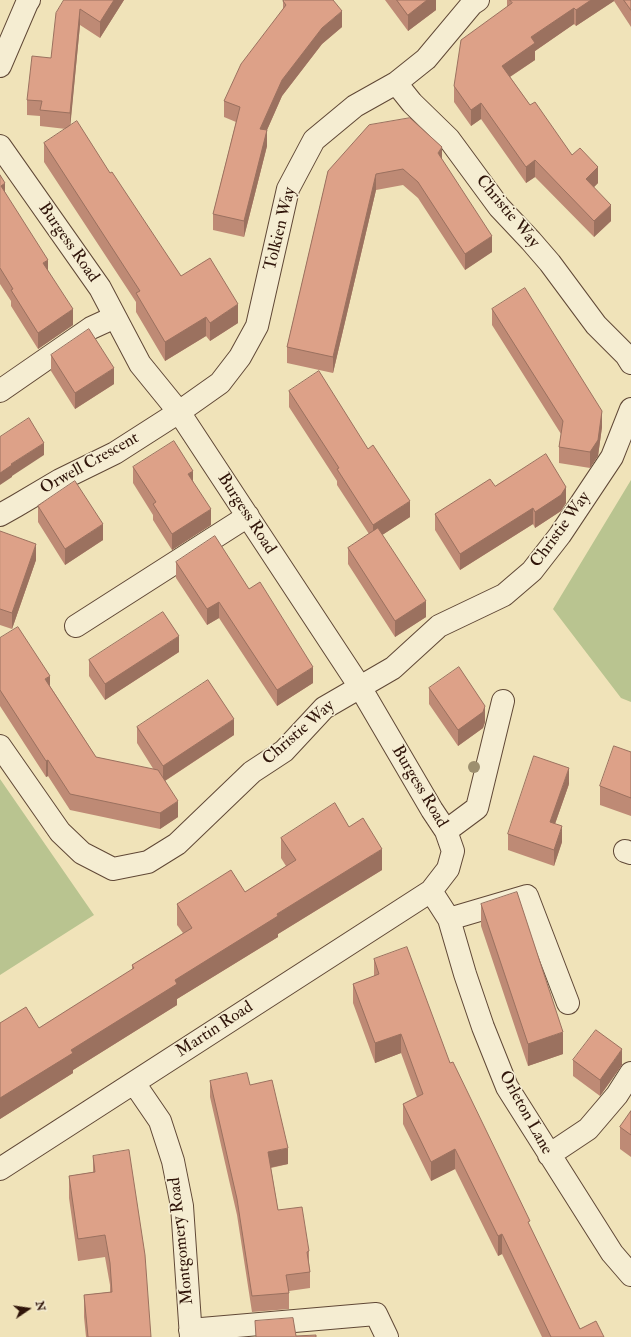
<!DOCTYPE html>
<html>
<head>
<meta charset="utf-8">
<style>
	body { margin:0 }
	#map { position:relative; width:631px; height:1337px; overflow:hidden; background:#f0e3b9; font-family:"IM FELL Double Pica",serif }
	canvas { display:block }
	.north { position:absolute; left:8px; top:1289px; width:40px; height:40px; -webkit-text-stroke:3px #f5edd2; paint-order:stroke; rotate:77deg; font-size:11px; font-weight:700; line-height:16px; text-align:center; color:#30150a }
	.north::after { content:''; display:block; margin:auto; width:14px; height:18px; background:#30150a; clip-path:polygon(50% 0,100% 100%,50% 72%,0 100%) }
</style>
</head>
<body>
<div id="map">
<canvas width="631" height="1337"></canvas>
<div class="north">N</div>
</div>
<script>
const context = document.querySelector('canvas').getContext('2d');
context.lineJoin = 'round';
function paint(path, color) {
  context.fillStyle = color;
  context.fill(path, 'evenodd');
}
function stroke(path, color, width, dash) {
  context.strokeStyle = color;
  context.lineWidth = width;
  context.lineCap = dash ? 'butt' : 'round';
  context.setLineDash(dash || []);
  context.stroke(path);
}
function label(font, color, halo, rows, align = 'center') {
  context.font = font + ' "IM FELL Double Pica",serif';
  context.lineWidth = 3.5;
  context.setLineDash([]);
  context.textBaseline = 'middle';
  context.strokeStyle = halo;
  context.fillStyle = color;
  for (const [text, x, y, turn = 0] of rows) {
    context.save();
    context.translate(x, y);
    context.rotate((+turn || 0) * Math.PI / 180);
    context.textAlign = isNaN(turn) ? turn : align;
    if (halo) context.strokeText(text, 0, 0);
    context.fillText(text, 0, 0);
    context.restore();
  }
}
paint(new Path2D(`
	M631 480V702L621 698 553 609Z
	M0 779 94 915 0 975Z`), '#b9c490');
const minor = new Path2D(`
	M0 66 27 3 29 0
	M396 83 412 103 449 139 499 207 531 241 550 263 596 325 626 355 631 363
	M0 146 100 288 140 364 179 412 360 687 432 810 446 831 453 851 448 869 431 891 0 1169
	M0 391 91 328 115 317
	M0 515 16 506 60 480 115 453 179 412 220 383 240 357 257 326 288 189 314 140 355 106 396 83 426 59 472 4 478 0
	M76 626 248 516
	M0 746 60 832 82 853 113 869 148 862 177 844 252 772 284 751 324 708 393 668 439 626 504 595 532 571 560 535 612 457 631 409
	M446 831 477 808 503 701
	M625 851 631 853
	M431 891 449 919 465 974 483 1027 507 1087 612 1253 631 1275
	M449 919 527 896 568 1003
	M134 1083 160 1121 173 1161 182 1206 191 1337
	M549 1155 588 1129 617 1095 631 1073
	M190 1330 376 1314 387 1337`);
stroke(minor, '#604836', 24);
stroke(minor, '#f5edd2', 22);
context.fillStyle = '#9d8f6f';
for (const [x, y] of [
	[474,767]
]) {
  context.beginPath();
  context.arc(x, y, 6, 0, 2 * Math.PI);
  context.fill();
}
paint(new Path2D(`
	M64 0H124L100 38 80 25 70 126 110 173 181 276 238 323 210 341 206 336 165 361 136 312V302L44 162V143L66 129 40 126V116L27 115V100L51 58Z
	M385 0H436V10L408 31Z
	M507 0H631V27L614 1 576 26 574 24 535 51V60L510 77 530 105 572 155 598 183 594 187 611 221 594 237 535 177 526 183 481 119 471 126 454 102V86L507 7Z
	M283 1 342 27 322 44 282 96 267 130V146L244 237 213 230V214L236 122 224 117V101L283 9Z
	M442 160 492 252 465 270 418 198 403 185 376 190 333 373 287 363V347L328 171Z
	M0 175 5 192 48 271 73 325 38 349 11 306V301L0 284Z
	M492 309 602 427 598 456 590 468 559 463V447L561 434 492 325Z
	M51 355 114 384 75 409 51 371Z
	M289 391 410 517 382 535 426 617 395 637 348 564V548L369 534 337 485V481L289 407Z
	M133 467 193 481 211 525 172 550 153 520V515L133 483Z
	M495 486 566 503 561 511 535 528 533 524 460 570 435 530V514Z
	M38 506 103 540 65 565 38 522Z
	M0 531 36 560 12 629 0 625Z
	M176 562 249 589 313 683 277 706 219 618 207 625 176 578Z
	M0 638 50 686 96 757 154 770 137 743V727L234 735 165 781 178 817 160 829 70 810 48 776 46 777 0 706Z
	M179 652 105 700 89 676V660Z
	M429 688 485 722 483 728 458 746 429 704Z
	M631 752V816L600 805V786Z
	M569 784 555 824 562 842 554 866 508 850V834Z
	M349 827 382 870 278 934V937L177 999V1005L73 1070V1073L0 1119V1023L39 1028 132 970V965L183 933 177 925V904L245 892 286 866 281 858V838Z
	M481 904 563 1054 528 1066 481 926Z
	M374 959 450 1063 580 1329 604 1337H542L502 1254 498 1256 455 1169 431 1181 403 1124V1104L417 1097 401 1053 375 1063 353 1003V984L374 976Z
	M573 1060 622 1065 600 1096 573 1076Z
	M210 1081 250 1085 288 1164 271 1168 278 1210 309 1251V1263L310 1272V1288L289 1291V1309L252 1312 237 1215 210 1097Z
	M631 1111V1157L620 1149V1127Z
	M93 1156 151 1337H86L84 1317V1295L110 1292V1285L105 1257 78 1261 69 1198V1176L93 1172Z`), '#be8a75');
paint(new Path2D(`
	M114 0H124L100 38V22Z
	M427 0H436V10L408 31V15Z
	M591 0H614V1L576 26V10Z
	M574 8V24L535 51V60L502 82V66L531 37Z
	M80 9V25L70 129V113Z
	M342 11V27L322 44 282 96 267 130V146L244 237V221L260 129 282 80 322 28Z
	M481 103V119L471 126V110Z
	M442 147V163L438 153Z
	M535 160V177L526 183V167Z
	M598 167V183L586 195V179Z
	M376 174V190L333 373V357Z
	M5 183V199L1 186Z
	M611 205V221L594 237V221Z
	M492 236V252L465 270V254Z
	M48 260V276L43 263Z
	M238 304V323L210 341V323Z
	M73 309V325L38 349V333Z
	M206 317V336L165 361V342Z
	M114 368V384L75 409V393Z
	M602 411V427L598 456 590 468V452Z
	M44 443V455L12 476V477L0 485V473L11 464Z
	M193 471V488L188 474Z
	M566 487V503L561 511 535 528V512Z
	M410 501V517L373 541V525Z
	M533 508V524L460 570V554Z
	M211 509V525L172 550V534Z
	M103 524V540L65 565V549Z
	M36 544V560L12 629V613Z
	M426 601V617L395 637V621Z
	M219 602V618L207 625V609Z
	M179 636V652L105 700V684Z
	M313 667V683L277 706V690Z
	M50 676V692L45 679Z
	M485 706V722L483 728 458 746V730Z
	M234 719V735L163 782V766Z
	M48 760V776L46 777V761Z
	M569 768V784L550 838V822Z
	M178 801V817L160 829V813Z
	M562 826V842L554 866V850Z
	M382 849V870L278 934V937L177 999V1005L73 1070V1073L0 1119V1098L175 980 277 914Z
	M563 1032V1054L528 1066V1044Z
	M401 1034V1053L375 1063V1043Z
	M622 1049V1065L600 1096V1080Z
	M288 1148V1164L268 1168V1152Z
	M455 1149V1169L431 1181V1162Z
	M502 1234V1254L498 1256V1236Z`), '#9b715f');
const building = new Path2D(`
	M64 0H114L100 22 80 9 70 113 40 110 42 101 27 100 32 56 51 58 56 13Z
	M285 0H333L342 11 322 28 282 80 260 129 267 130 244 221 213 214 240 107 224 101 241 64 286 5 283 1Z
	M397 0H427L408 15Z
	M510 0H591L576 10 574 8 531 37 535 43 502 66 530 105 535 102 572 155 580 148 598 167 586 179 611 205 594 221 535 160 526 167 481 103 471 110 454 86 461 40 512 3Z
	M624 0H631V10Z
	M410 118 442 147 438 153 492 236 465 254 418 182 403 169 376 174 333 357 287 347 328 171 369 125Z
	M77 121 110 173 112 172 181 276 210 258 238 304 210 323 206 317 165 342 136 293 140 291 44 143Z
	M0 175 5 183 1 186 48 260 43 263 73 309 38 333 11 290 13 289 0 268Z
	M525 288 602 411 598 440 590 452 559 447 563 421 492 309Z
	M89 329 114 368 75 393 51 355Z
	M319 371 368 449 373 445 410 501 373 525 337 469 339 468 289 391Z
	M29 418 44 443 11 464 12 465 0 473V437Z
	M174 441 193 471 188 474 211 509 172 534 153 504 156 502 133 467Z
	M546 454 566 487 561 495 535 512 533 508 460 554 435 514 490 479 495 486Z
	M75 481 103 524 65 549 38 506Z
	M378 528 426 601 395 621 348 548Z
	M0 531 36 544 12 613 0 609Z
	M215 536 249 589 260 582 313 667 277 690 219 602 207 609 176 562Z
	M163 612 179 636 105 684 89 660Z
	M18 627 50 676 45 679 96 757 158 770 178 801 160 813 70 794 48 760 46 761 0 690V638Z
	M459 667 485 706 483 712 458 730 429 688Z
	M208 680 234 719 163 766 137 727Z
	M614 746 631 752V798L600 786Z
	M534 756 569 768 550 822 562 826 554 850 508 834Z
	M335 803 349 827 363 818 382 849 277 914 278 916 175 980 177 984 71 1050 73 1053 0 1098V1023L26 1007 39 1028 134 968 132 965 192 928 177 904 231 870 245 892 296 860 281 838Z
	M517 892 563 1032 528 1044 481 904Z
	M407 947 450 1063 453 1062 530 1221 528 1222 580 1329 596 1321 604 1337H551L502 1234 498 1236 455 1149 431 1162 403 1104 423 1094 401 1034 375 1043 353 984 379 974 374 959Z
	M596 1030 622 1049 600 1080 573 1060Z
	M247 1073 250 1085 272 1080 288 1148 268 1152 278 1210 302 1207 309 1251 307 1252 310 1272 286 1275 289 1293 252 1296 237 1199 210 1081Z
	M631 1111V1135L620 1127Z
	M129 1150 145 1255 151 1337H88L84 1295 112 1292 110 1263 105 1235 78 1239 69 1176 95 1172 93 1156Z
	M293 1318 296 1336 316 1335V1337H256L255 1321Z`);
paint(building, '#dda188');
stroke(building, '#9b715f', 1);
label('17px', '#30150a', '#f5edd2', [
	["Christie Way",507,212,50],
	["Tolkien Way",281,229,-76],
	["Burgess Road",68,243,55],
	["Orwell Crescent",90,464,-29],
	["Burgess Road",246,514,57],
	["Christie Way",561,530,-54],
	["Christie Way",299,733,-41],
	["Burgess Road",419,787,59],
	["Martin Road",215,1030,-33],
	["Orleton Lane",525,1113,61],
	["Montgomery Road",182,1241,-96]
]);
</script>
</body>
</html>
